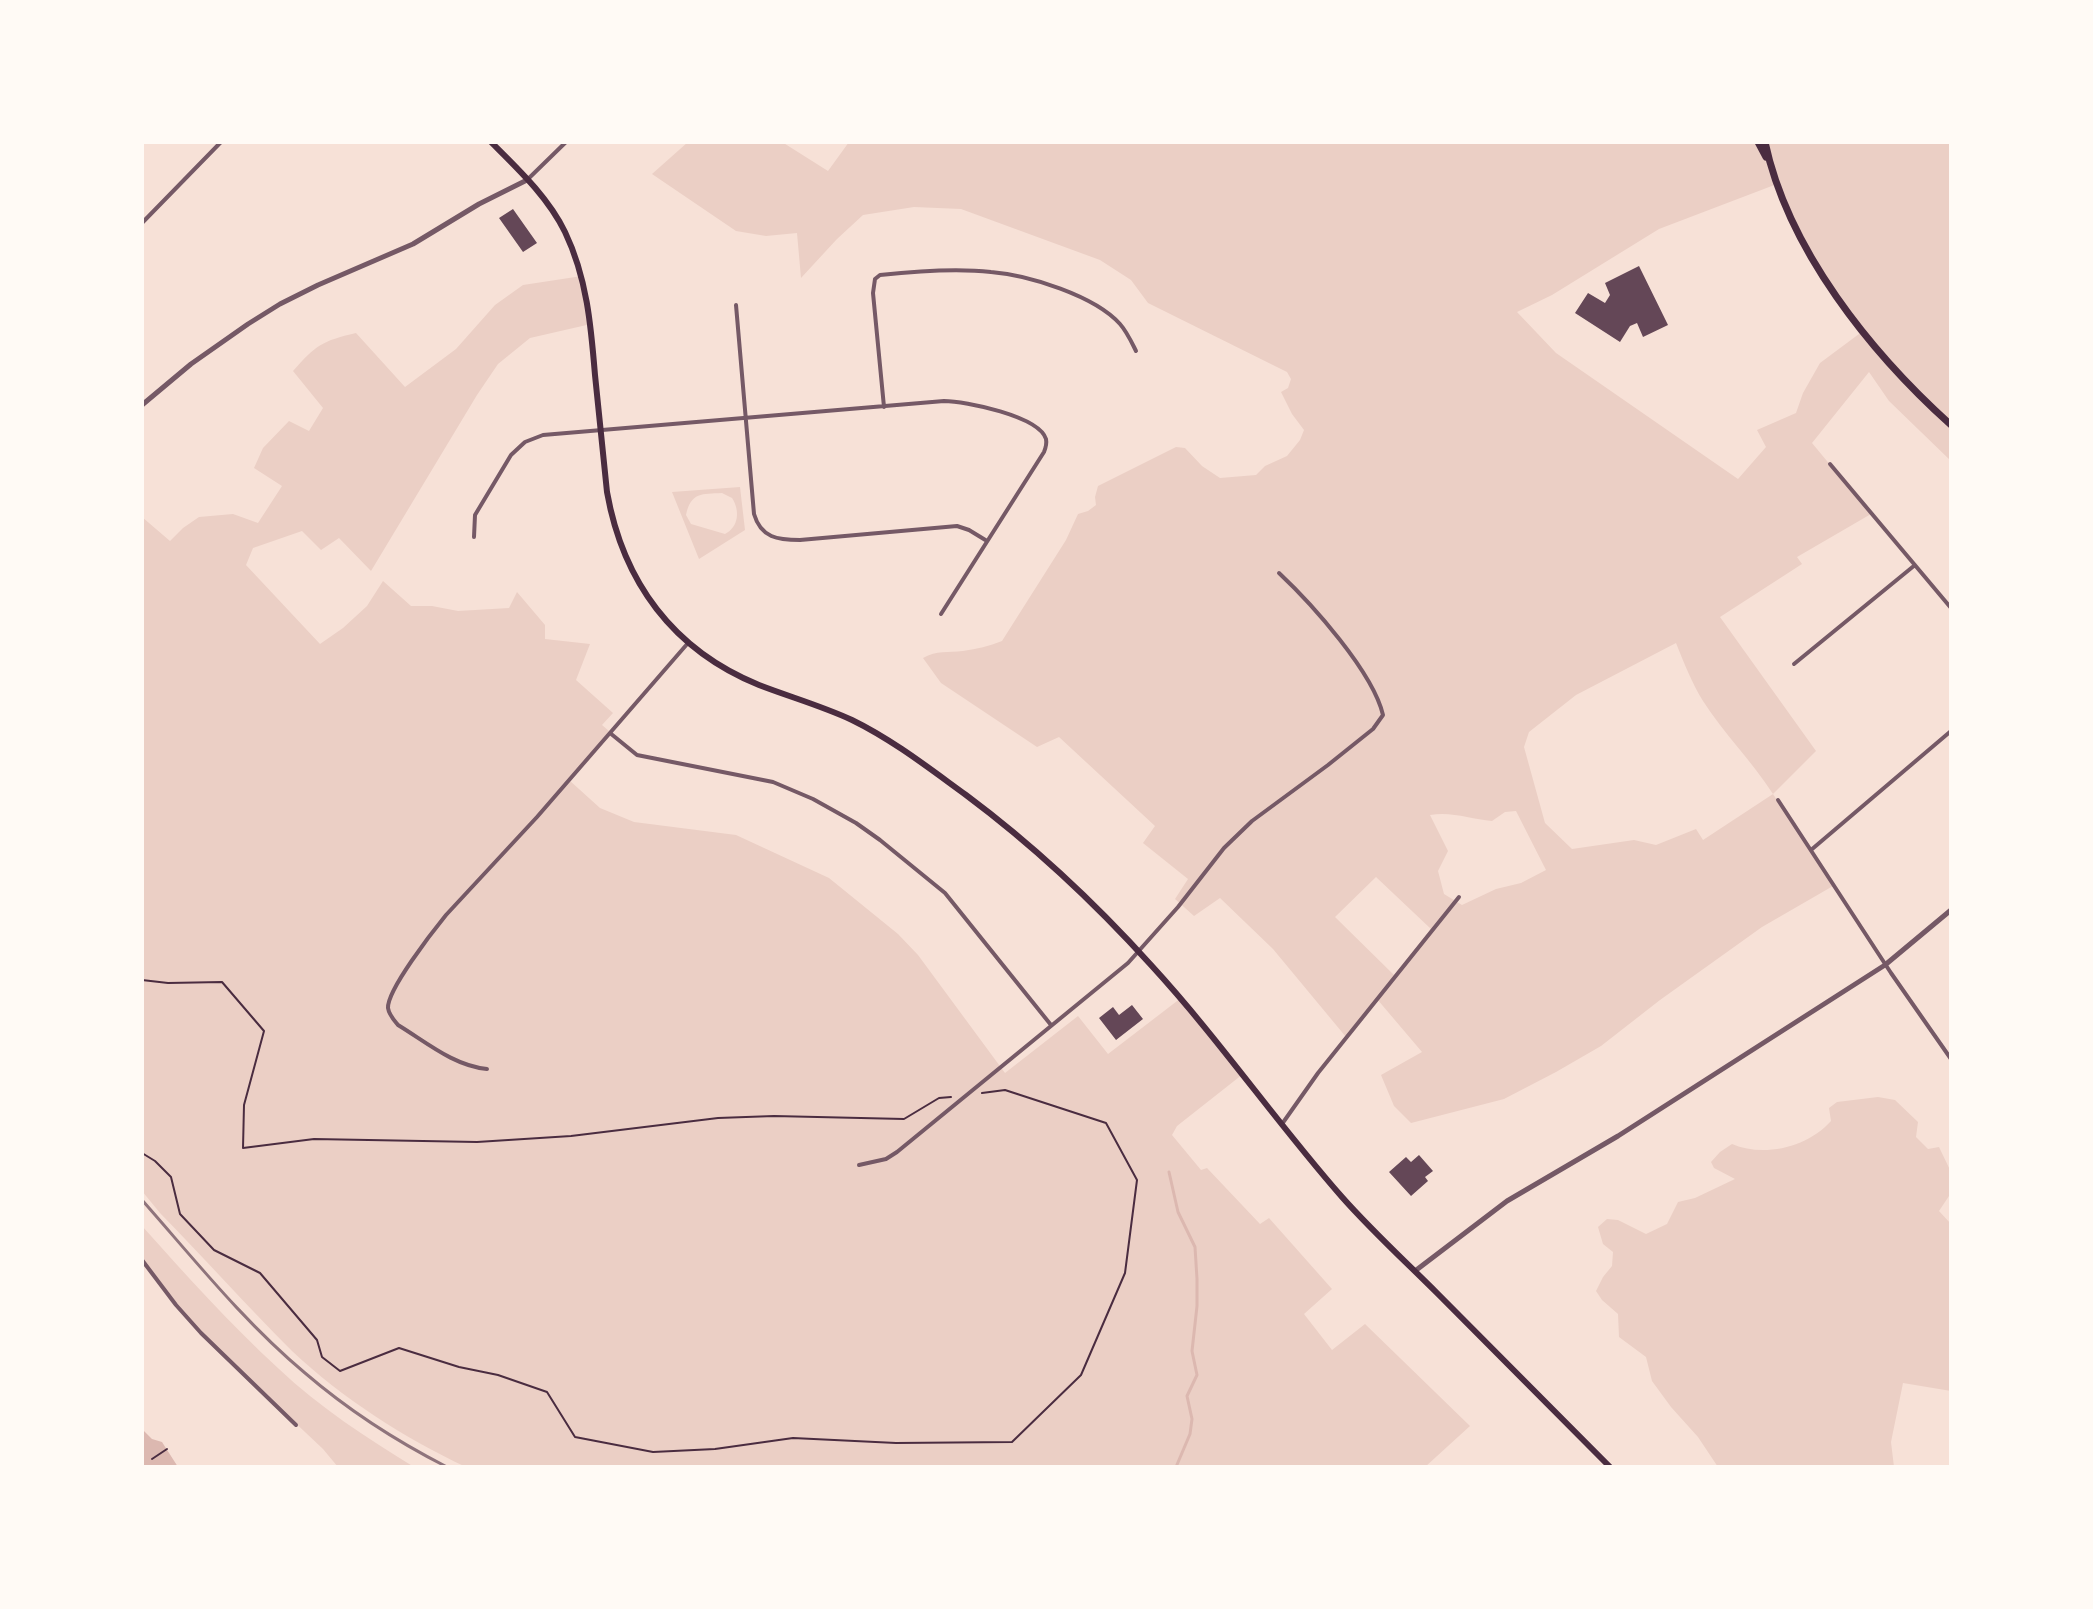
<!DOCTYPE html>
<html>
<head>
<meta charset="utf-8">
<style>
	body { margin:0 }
	#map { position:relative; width:2093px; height:1609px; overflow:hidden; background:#f7e1d7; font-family:Rubik,sans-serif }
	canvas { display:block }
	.frame { position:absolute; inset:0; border:144px solid #fffaf5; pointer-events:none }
</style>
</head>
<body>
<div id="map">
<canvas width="2093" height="1609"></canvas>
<div class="frame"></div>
</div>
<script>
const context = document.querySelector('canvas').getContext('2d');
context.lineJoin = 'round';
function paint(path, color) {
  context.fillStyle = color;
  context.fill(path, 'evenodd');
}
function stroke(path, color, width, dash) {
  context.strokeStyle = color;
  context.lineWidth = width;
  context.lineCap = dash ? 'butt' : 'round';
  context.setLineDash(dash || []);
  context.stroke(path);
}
paint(new Path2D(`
	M688 142H782L828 171 849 142H1951V461L1889 401 1869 372 1812 443 1871 514 1797 557 1802 564 1720 617 1816 751 1773 794 1833 886 1762 927 1660 1000 1601 1046 1556 1072 1504 1099 1411 1123 1394 1106 1381 1075 1422 1052 1377 999 1346 1037 1273 949 1220 898 1194 916 1175 899 1188 879 1143 843 1155 826 1059 737 1037 747 941 683 923 658C937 650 948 653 963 651 977 649 989 646 1002 641L1066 540 1078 514 1088 511 1096 505 1095 497 1098 486 1176 447 1185 448 1202 466 1220 478 1256 475 1265 466 1287 456 1300 440 1304 430 1292 414 1281 392 1288 388 1291 379 1287 372 1148 303 1131 280 1100 260 961 209 914 207 863 215 837 239 801 278 797 233 766 236 736 231 652 174ZM1777 184 1824 276 1863 331 1820 363 1803 393 1796 413 1757 430 1766 447 1738 479 1556 353 1517 312 1552 295 1659 229ZM1676 643C1684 663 1692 683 1703 701 1724 734 1752 761 1773 794L1703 840 1696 829 1656 845 1634 840 1572 849 1545 823 1524 747 1529 732 1576 695ZM1516 811 1546 870 1521 883 1496 889 1462 905 1444 894 1438 871 1448 851 1430 815C1451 811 1471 819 1492 821L1505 812ZM1376 877 1431 929 1394 975 1335 917Z
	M582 276 591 324 530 338 498 364 477 395 371 571 339 538 321 550 302 531 253 548 246 565 320 644 343 628 367 606 383 581 411 606H432L458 611 509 608 517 592 545 625V639L590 644 576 680 613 713 602 725 609 731 569 780 600 808 634 822 736 835 829 878 898 934 918 955 1005 1073 1078 1016 1108 1054 1181 998 1243 1074 1177 1126 1172 1135 1201 1170 1207 1168 1260 1224 1269 1218 1332 1289 1304 1314 1332 1350 1365 1324 1470 1426 1425 1467H466C404 1438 342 1398 292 1351 247 1306 204 1258 160 1213L142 1191V517L170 541 183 528 199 517 233 514 258 523 282 486 254 468 263 448 289 421 309 431 323 408 293 371C316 345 322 341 356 333L405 387 456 349 495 305 523 285Z
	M740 487 745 530 699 559 672 492ZM722 493 732 498C740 510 739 527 725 534L691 524 686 515C691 492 702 494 722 493Z
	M1878 1097 1895 1100 1918 1122 1916 1137 1928 1149 1939 1147 1951 1172V1193L1939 1211 1951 1224V1391L1903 1383 1891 1442 1894 1467H1718L1698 1437 1671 1407 1652 1381 1646 1357 1619 1337 1618 1314 1602 1300 1596 1291 1603 1277 1612 1266 1613 1252 1603 1244 1598 1227 1607 1219 1618 1220 1646 1234 1667 1224 1678 1202 1695 1198 1735 1179 1714 1168 1711 1162 1720 1152 1732 1144C1764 1158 1808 1147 1831 1121L1829 1108 1837 1102Z
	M142 1226C186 1275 230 1324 279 1369 319 1407 367 1438 414 1467H338L323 1449 200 1333 142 1261Z`), '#ebcfc5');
paint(new Path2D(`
	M142 1429 152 1439 162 1442 178 1467H142Z`), '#dcb8b0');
stroke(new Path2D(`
	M1169 1172 1178 1212 1195 1247 1197 1279V1306L1192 1351 1197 1375 1187 1396 1192 1419 1190 1434 1176 1467`), '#dcb8b0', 3);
paint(new Path2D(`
	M513 209 537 243 523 252 499 218Z
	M1639 266 1668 325 1643 337 1637 323 1630 326 1620 342 1575 313 1588 293 1605 303 1610 295 1605 283Z
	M1132 1005 1143 1019 1116 1040 1099 1018 1113 1007 1119 1015Z
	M1419 1155 1433 1171 1425 1177 1428 1181 1411 1196 1389 1172 1406 1157 1411 1162Z`), '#644757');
stroke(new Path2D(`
	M142 980 168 983 222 982 264 1031 244 1105 243 1148 314 1139 477 1142 571 1136 718 1118 774 1116 904 1119 939 1098 951 1097
	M142 1153 155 1161 171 1177 180 1214 214 1250 260 1273 317 1340 322 1357 340 1371 399 1348 459 1367 498 1375 547 1392 575 1437 653 1452 715 1449 793 1438 896 1443 1012 1442 1081 1375 1125 1273 1137 1180 1106 1123 1005 1090 982 1093
	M152 1459 167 1449`), '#4a2c40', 2);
stroke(new Path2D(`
	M527 180 566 142
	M142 223 221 142
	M736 305 754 514C761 538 778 540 800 540L957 526 969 530 987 541
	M884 407 873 293 875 279 880 275C917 271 955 268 991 272 1029 275 1095 296 1120 324 1127 332 1131 341 1136 351
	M1830 464 1951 608
	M474 537 475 515 511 455 525 442 543 435 944 401C965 401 1039 416 1046 439 1047 444 1046 447 1044 452L941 614
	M1794 664 1915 565
	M610 733 637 755 773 782 813 799 856 823 880 840 945 893 1051 1025
	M1778 800 1891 973 1951 1059
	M1811 850 1951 731
	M487 1069C454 1066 426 1042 398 1025 394 1020 389 1015 388 1008 387 990 433 931 446 915L537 817 688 643
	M1282 1124 1318 1073 1459 897
	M859 1165 886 1159 897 1152 1128 963 1178 907 1224 848 1252 821 1328 765 1373 729 1383 715C1373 672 1312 604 1279 573
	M142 1260 176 1305 201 1333 296 1425`), '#755966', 4);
stroke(new Path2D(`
	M142 405 191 364 248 324 280 304 318 285 413 244 479 204 527 180
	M1415 1271 1507 1201 1618 1136 1885 965 1951 910`), '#755966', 5);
stroke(new Path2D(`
	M491 142C518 169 548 197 565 232 587 278 591 326 595 375 599 414 603 453 607 492 623 582 673 650 759 685 790 697 822 706 852 720 893 740 930 769 966 795 1033 845 1095 903 1151 965 1219 1039 1276 1122 1342 1197 1372 1231 1406 1262 1438 1294 1495 1352 1553 1409 1610 1467`), '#4a2c40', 6);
stroke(new Path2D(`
	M1758 142 1766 157
	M1765 142C1788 250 1871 353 1951 425`), '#4a2c40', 7);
stroke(new Path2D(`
	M142 1200C194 1259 244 1322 305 1373 348 1410 396 1441 447 1467`), '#8f747c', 3);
</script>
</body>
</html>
